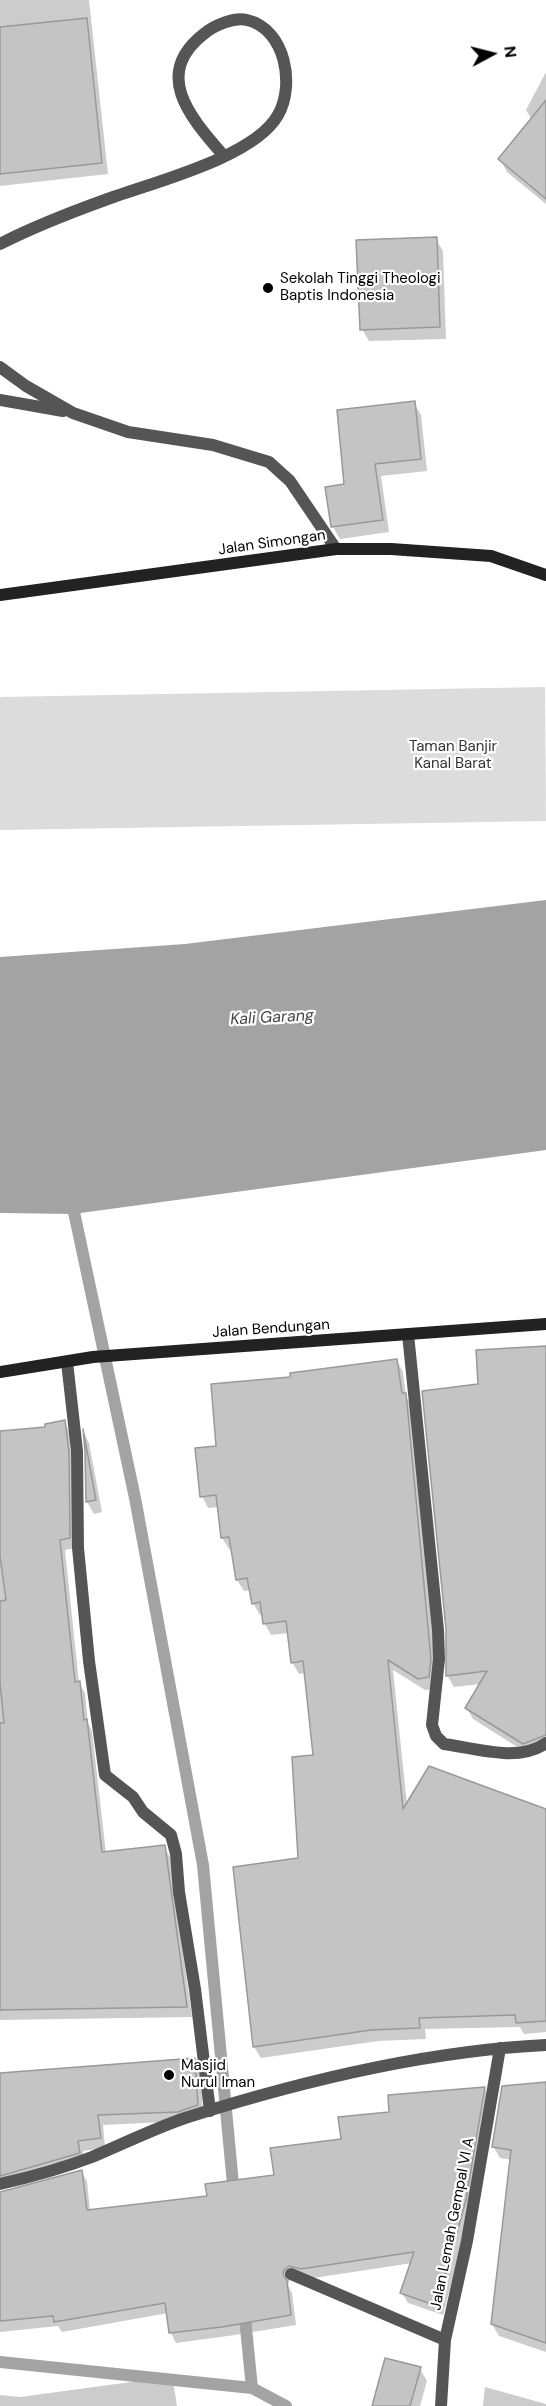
<!DOCTYPE html>
<html>
<head>
<meta charset="utf-8">
<style>
	body { margin:0 }
	#map { position:relative; width:546px; height:2406px; overflow:hidden; background:#fff; font-family:"DM Sans",sans-serif }
	canvas { display:block }
	.north { position:absolute; left:462px; top:24px; width:60px; height:60px; -webkit-text-stroke:4px #fff; paint-order:stroke; rotate:83deg; font-size:16px; font-weight:700; line-height:24px; text-align:center; color:#000 }
	.north::after { content:''; display:block; margin:auto; width:21px; height:27px; background:#000; clip-path:polygon(50% 0,100% 100%,50% 72%,0 100%) }
</style>
</head>
<body>
<div id="map">
<canvas width="546" height="2406"></canvas>
<div class="north">N</div>
</div>
<script>
const context = document.querySelector('canvas').getContext('2d');
context.lineJoin = 'round';
function paint(path, color) {
  context.fillStyle = color;
  context.fill(path, 'evenodd');
}
function stroke(path, color, width, dash) {
  context.strokeStyle = color;
  context.lineWidth = width;
  context.lineCap = dash ? 'butt' : 'round';
  context.setLineDash(dash || []);
  context.stroke(path);
}
function label(font, color, halo, rows, align = 'center') {
  context.font = font + ' "DM Sans",sans-serif';
  context.lineWidth = 4.5;
  context.setLineDash([]);
  context.textBaseline = 'middle';
  context.strokeStyle = halo;
  context.fillStyle = color;
  for (const [text, x, y, turn = 0] of rows) {
    context.save();
    context.translate(x, y);
    context.rotate((+turn || 0) * Math.PI / 180);
    context.textAlign = isNaN(turn) ? turn : align;
    if (halo) context.strokeText(text, 0, 0);
    context.fillText(text, 0, 0);
    context.restore();
  }
}
paint(new Path2D(`
	M545 687 546 821 0 830V697Z`), '#dcdcdc');
paint(new Path2D(`
	M546 900V1150L73 1214 0 1213V957L185 944Z`), '#a3a3a3');
paint(new Path2D(`
	M0 0H89L108 174 0 186Z
	M546 72V204L507 172 500 159 532 120 526 110Z
	M436 239 443 251 446 339 369 341 362 329Z
	M414 403 421 415 427 471 381 476 389 532 340 539 333 527 346 486Z
	M546 1348V1745L530 1755 473 1719 467 1708 481 1684 454 1687 447 1675 479 1385Z
	M397 1361 403 1372 406 1397 412 1406 437 1671 435 1689 425 1690 393 1670 407 1805 546 1810V2032L524 2034 520 2027 425 2029 426 2039 378 2041 261 2058 254 2047 235 1868 300 1860 315 1757 306 1673 299 1674 292 1662 289 1633 271 1635 265 1624 263 1614 260 1615 253 1603 251 1590 244 1591 237 1580 232 1549H229L222 1538 219 1507 208 1508 202 1496 218 1447 292 1379Z
	M64 1422 70 1432 75 1548 65 1550 79 1683 85 1693 88 1723 92 1731 106 1853 164 1847 170 1857 192 2017 0 2020V1432L47 1429Z
	M85 1435 89 1443 102 1512 94 1514 87 1502Z
	M194 2059 200 2069 203 2115 184 2121 103 2125 105 2148 83 2151 84 2163 0 2189V2075Z
	M546 2084V2352L499 2336 492 2324 512 2160 500 2158 493 2146Z
	M484 2088 490 2098 471 2211 443 2315 408 2303 402 2293 412 2263 307 2279 296 2276 289 2281 288 2286 292 2293 296 2325 228 2336 176 2343 171 2333 168 2313 62 2332 58 2326 0 2332V2193L81 2171 87 2181 90 2211 208 2198 275 2176 391 2113Z
	M420 2369 427 2381 420 2406H374Z
	M168 2377 174 2387 177 2406H0V2395L20 2397Z
	M485 2387 546 2404V2406H483Z`), '#0003');
stroke(new Path2D(`
	M71 1198 135 1498 203 1865 234 2195
	M244 2308 252 2388 286 2406
	M0 2362 252 2388`), '#a3a3a3', 12);
const building = new Path2D(`
	M87 18 102 163 0 174V27Z
	M546 100V199L498 159Z
	M437 237 440 327 360 330 356 240Z
	M415 401 421 459 375 464 383 520 331 527 325 487 344 484 337 410Z
	M546 1346V1735L523 1744 465 1708 487 1671 446 1676V1629L422 1391 478 1384 476 1350Z
	M397 1359 402 1393H406L431 1659 429 1677 418 1679 388 1660 403 1809 429 1766 546 1809V2021L516 2023 515 2015 419 2018 420 2028 371 2030 253 2047 233 1867 298 1858 292 1757 313 1755 303 1661 291 1663 286 1621 263 1624 260 1602 252 1604 247 1578 236 1580 229 1537 221 1538 216 1495 200 1497 195 1448 216 1446 211 1384 290 1377V1373Z
	M65 1420 69 1452 70 1538 60 1540 75 1682 80 1681 84 1720 87 1719 102 1852 165 1845 187 2007 0 2010V1723H4L0 1683V1601L6 1600 0 1556V1431L45 1427V1424Z
	M83 1429 96 1500 86 1502 85 1451Z
	M195 2058 198 2105 178 2112 98 2115 101 2138 78 2141 80 2153 0 2176V2073Z
	M546 2082V2343L491 2324 511 2150 492 2147 502 2086Z
	M485 2087 466 2200 437 2306 400 2293 414 2252 301 2269 289 2266 284 2270 283 2274 287 2281 291 2315 222 2327 169 2333 165 2303 54 2322 53 2316 0 2321V2192L82 2170 87 2210 207 2196 205 2184 274 2175 270 2148 341 2139 338 2117 389 2112 388 2095Z
	M385 2358 421 2367 410 2406H372Z`);
paint(building, '#c4c4c4');
stroke(building, '#999', 1.5);
stroke(new Path2D(`
	M0 244C33 227 69 213 105 200 150 183 254 158 278 115 295 86 286 29 247 20 234 17 215 25 205 33 151 74 191 118 223 155
	M0 367 26 386 73 413 128 432 213 445 269 462 290 481 336 549
	M0 400 63 411`), '#555', 12);
stroke(new Path2D(`
	M408 1334 438 1630 439 1659 432 1725 436 1736 444 1744C474 1748 519 1763 546 1743
	M67 1362 77 1451 78 1548 89 1661 105 1775 133 1797 143 1812 171 1835 176 1854 179 1892 195 1989 210 2111
	M0 2184C31 2177 63 2168 92 2157 123 2144 153 2129 185 2118 301 2081 424 2051 546 2045
	M291 2274 445 2340
	M441 2406 445 2340 467 2241 500 2048`), '#555', 12);
stroke(new Path2D(`
	M0 595 336 549H391L491 556 546 575
	M0 1372 93 1357 546 1324`), '#222', 12);
for (const [x, y, r, color] of [
	[268,288,6,"#000"],
	[169,2075,6,"#000"]
]) {
  const dot = new Path2D();
  dot.arc(x, y, r, 0, 2 * Math.PI);
  context.fillStyle = color;
  context.fill(dot);
  stroke(dot, '#fff', 2);
}
label('15px', '#000', '#fff', [
	["Sekolah Tinggi Theologi",280,279],
	["Baptis Indonesia",280,296],
	["Masjid",181,2066],
	["Nurul Iman",181,2083]
], 'left');
label('15px', '#000', '#fff', [
	["Jalan Simongan",272,543,-8],
	["Jalan Bendungan",271,1329,-4],
	["Jalan Lemah Gempal VI A",453,2224,-79]
]);
label('15px', '#333', '#fff', [
	["Taman Banjir",453,747],
	["Kanal Barat",453,764]
]);
label('italic 16px', '#444', '#fff', [
	["Kali Garang",272,1018,-3]
]);
</script>
</body>
</html>
